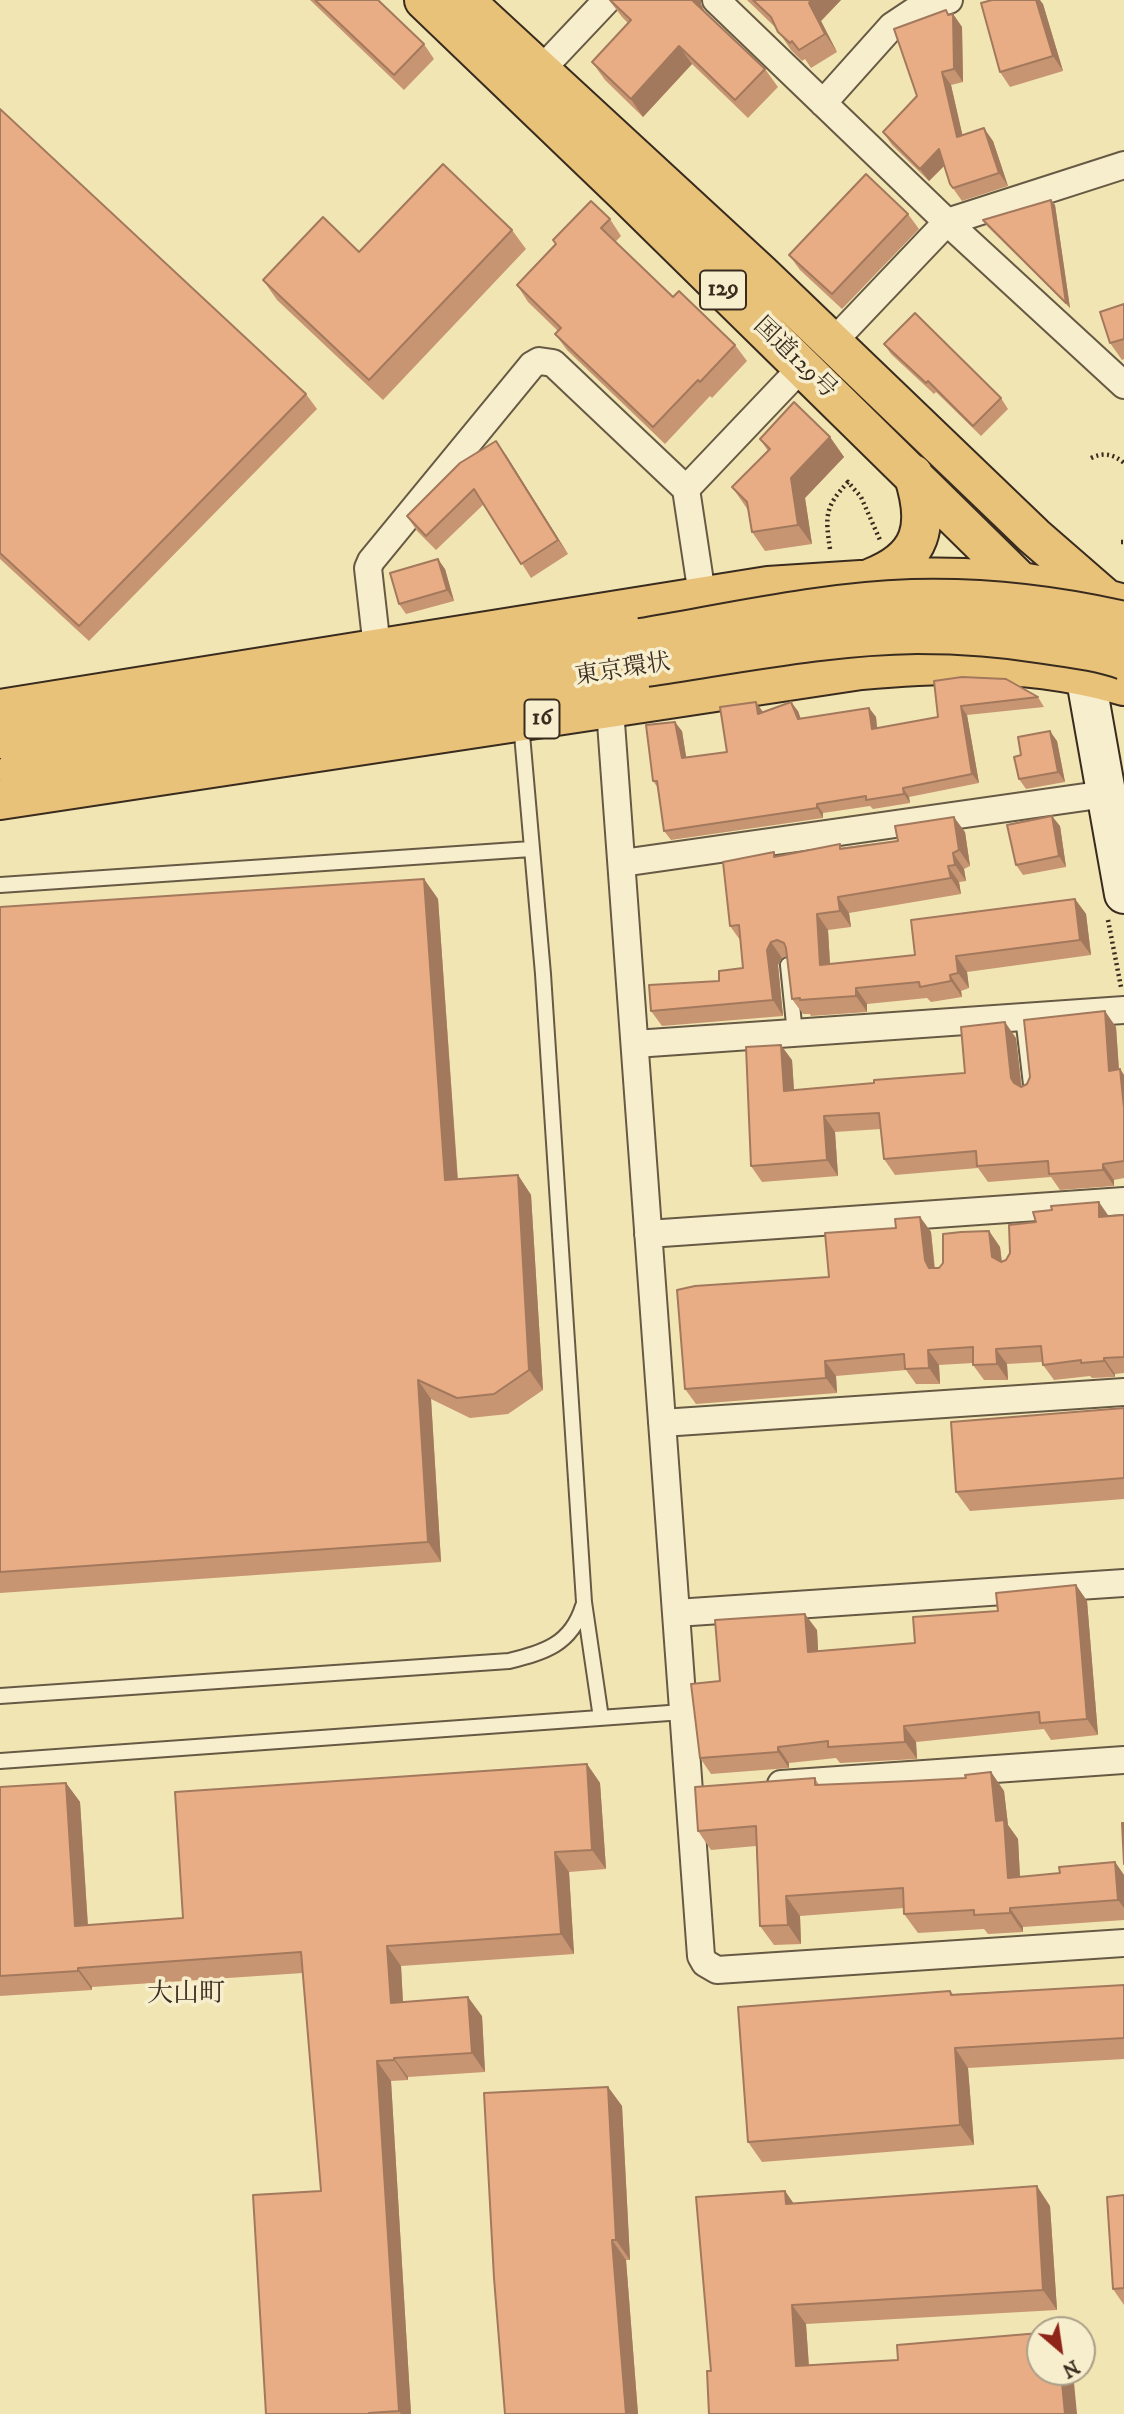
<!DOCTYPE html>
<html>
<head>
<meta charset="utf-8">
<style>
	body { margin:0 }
	#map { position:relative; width:1124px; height:2414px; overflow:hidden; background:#f2e5b4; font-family:"IM FELL DW Pica",serif }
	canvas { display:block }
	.north { position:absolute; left:1026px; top:2316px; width:70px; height:70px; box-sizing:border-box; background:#f7eece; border:2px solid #aba088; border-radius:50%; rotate:151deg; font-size:19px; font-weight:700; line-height:28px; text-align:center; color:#392c1f }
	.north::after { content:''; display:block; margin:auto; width:24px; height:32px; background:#8f2418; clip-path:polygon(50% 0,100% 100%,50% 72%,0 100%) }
</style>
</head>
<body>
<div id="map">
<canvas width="1124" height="2414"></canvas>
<div class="north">N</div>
</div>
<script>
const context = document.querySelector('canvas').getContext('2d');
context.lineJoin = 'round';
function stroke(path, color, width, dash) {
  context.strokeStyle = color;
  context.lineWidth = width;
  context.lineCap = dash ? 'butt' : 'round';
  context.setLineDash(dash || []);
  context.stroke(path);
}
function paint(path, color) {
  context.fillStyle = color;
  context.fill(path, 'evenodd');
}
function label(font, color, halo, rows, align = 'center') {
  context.font = font + ' "IM FELL DW Pica","Noto Serif JP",serif';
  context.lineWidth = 7;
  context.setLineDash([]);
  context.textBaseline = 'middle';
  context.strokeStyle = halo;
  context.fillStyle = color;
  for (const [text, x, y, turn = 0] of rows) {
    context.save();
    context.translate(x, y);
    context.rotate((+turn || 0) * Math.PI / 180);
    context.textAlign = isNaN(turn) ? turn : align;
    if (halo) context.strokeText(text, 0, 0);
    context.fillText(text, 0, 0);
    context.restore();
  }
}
const lane = new Path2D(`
	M521 723 543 974 584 1602 601 1718
	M0 885 531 849
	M788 965 795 1034
	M1023 1017 1032 1093
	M0 1696 509 1661C544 1652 571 1645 583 1606
	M0 1761 683 1712`);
const street = new Path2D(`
	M716 0 947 222 1124 385
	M539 72 607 0
	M823 103 892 26 913 12 949 0
	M832 343 947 222 1124 165
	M702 595 686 489 802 367
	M377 648 368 568 371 561 532 365 539 361 553 363 686 489
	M610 709 701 1956 705 1963 717 1970 1124 1943
	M622 863 1106 794
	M635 1044 1124 1010
	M648 1234 1124 1201
	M662 1423 1124 1392
	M676 1613 1124 1583
	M781 1784 1124 1760`);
const secondary = new Path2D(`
	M1085 674 1124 894`);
const highway = new Path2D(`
	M424 0 623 191 1029 590
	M464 0 761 274 1034 536 1103 596
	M871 578C923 558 930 525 913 474
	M0 709 768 586 907 577 964 578 1021 582 1084 593 1124 604
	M0 739 79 728 641 638
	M16 770 646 667
	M0 800 861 670C953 662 1035 660 1124 686`);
stroke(lane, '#675a44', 18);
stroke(street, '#675a44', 30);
stroke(secondary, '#392c1f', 42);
stroke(highway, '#392c1f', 42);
stroke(new Path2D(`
	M1091 458C1104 452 1113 454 1124 463
	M1121 542H1124
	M830 549C825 515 825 507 848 482L861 497 880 540
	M1108 920 1121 987`), '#392c1f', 4.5, [2, 3.5]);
stroke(lane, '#f7eece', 14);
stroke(street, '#f7eece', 26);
stroke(secondary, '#f7eece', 38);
stroke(highway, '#e9c27a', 38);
const highwayBridge = new Path2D(`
	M641 638C730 623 821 602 912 599 983 597 1054 605 1124 621
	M646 667C735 654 827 635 917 634 960 634 1003 637 1045 644 1072 648 1099 651 1124 660`);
stroke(highwayBridge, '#392c1f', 42, []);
stroke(highwayBridge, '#e9c27a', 38);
paint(new Path2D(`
	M310 0H378L424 44 434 59 404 90Z
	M609 0 701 4 704 11 765 69 778 87 748 118 692 64 643 117 605 80 592 62 628 23 622 17Z
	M747 0H841L821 21 837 52 811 68 805 59 802 61 791 50 776 28Z
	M1043 4 1063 71 1010 87 1000 72Z
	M953 14 962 27 963 82 951 85 962 135 993 141 1008 186 962 201 950 184 944 166 929 181 892 145 883 132 917 96 950 15Z
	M0 109 306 394 317 409 89 641 0 559Z
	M1051 200 1055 205 1070 308 987 226 983 220Z
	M908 214 919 229 842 309 800 270 789 255Z
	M610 219 621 236 615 242 673 297 735 345 747 361 712 398 710 396 665 444 567 350 555 334 558 331 528 302 517 285 556 244 553 240Z
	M512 230 526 249 383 400 277 300 263 280 359 252Z
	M1124 304V359L1122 360 1110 343Z
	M884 344 1001 398 1008 409 981 436 936 392 934 394 891 354Z
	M830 437 844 457 805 498 812 544 765 551 752 532 748 510 732 487 768 451 760 439Z
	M506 455 568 554 531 578 484 504 436 550 417 531 407 516Z
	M445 569 454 601 406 614 399 604Z
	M934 681 1038 697 1044 707 967 715 979 783 909 797 910 803 873 809 870 806 823 813V818L671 840 664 831 658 788 653 781 682 731 686 758 727 752 763 712 798 711 801 719 869 708 876 717 877 728 938 717Z
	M1057 741 1065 782 1026 789 1019 779 1021 755Z
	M1060 826 1066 867 1023 875 1016 865Z
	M965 832 970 866 964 869 966 881 959 882 961 894 849 913 851 927 828 930 830 964 915 955 1075 899 1086 914 1091 955 967 972 969 988 961 991 962 997 931 1002 927 998 867 1004V1012L811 1016 810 1014H803L792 999 787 956 782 958 778 965 783 1016 662 1026 651 1011 719 981 743 968 740 940 730 926 776 856Z
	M424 879 438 899 458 1180 518 1175 531 1195 543 1390 508 1414 470 1418 431 1399 441 1562 0 1593V907Z
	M1116 1027 1119 1070 1120 1069 1124 1075V1178L1114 1180V1186L1060 1190 1051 1177 988 1182 978 1168 895 1175 884 1159 881 1129 835 1132 838 1176 762 1182 751 1166 792 1060 794 1090 874 1083 965 1073 1016 1038 1022 1087 1027 1084Z
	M1124 1215V1373L1115 1374V1377L1092 1378 1090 1376 1054 1380 1043 1365 1042 1362 1007 1364 1008 1380H984L973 1365V1363L939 1365 940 1384H916L906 1370 836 1376 837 1393 696 1404 685 1389 829 1277 896 1228 920 1217 931 1232 935 1268H939L989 1231 1000 1247 1002 1262 1109 1216Z
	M1124 1408V1499L970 1511 956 1492Z
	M1076 1585 1087 1601 1098 1735 1051 1740 1044 1729 916 1742 917 1759 840 1763 836 1758 789 1763V1768L711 1774 700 1758 720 1681 817 1630 818 1651 915 1643 998 1611Z
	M587 1764 600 1783 606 1869 569 1872 574 1954 401 1966 403 2002 482 2016 485 2072 408 2077V2080L391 2081 411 2414H266L321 2191 303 1973 92 1987V1990L0 1996V1787L66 1783 80 1802 88 1925 183 1918Z
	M991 1772 1004 1791 1008 1825 1018 1839 1020 1877 1060 1873 1115 1862 1124 1875V1920L1023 1927V1932L988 1934 984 1929 918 1933 904 1914V1908L800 1916 801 1944 774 1945 760 1926 756 1846 711 1850 698 1831 815 1778 819 1785 966 1778Z
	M1124 1985V2059L968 2068 974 2145 762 2162 748 2142 950 1991 953 1994Z
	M608 2087 622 2106 630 2260H626L638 2414H505Z
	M785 2191 793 2203 1050 2206 1057 2310 806 2324 809 2365 1040 2372 711 2371Z
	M1124 2195V2305L1113 2289Z`), '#c89572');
paint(new Path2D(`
	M691 0H701V4L704 10 701 14Z
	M811 0H841L821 21 837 52 825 34 809 3Z
	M1036 0H1040L1043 4 1063 71 1053 56Z
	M946 10 953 20V14L962 27 963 82 954 69Z
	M679 46 692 64 643 117 631 99Z
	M942 72 951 85 966 150 957 137Z
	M984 128 993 141 1008 186 999 173Z
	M939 149 948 162 929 181 920 169Z
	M1051 200 1055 205 1070 308 1066 303Z
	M830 437 844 457 805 498 812 544 798 525 791 478Z
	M496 441 506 455 568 554 558 540Z
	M438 559 445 569 454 601 447 590Z
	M756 702 763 712 765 723 758 714Z
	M791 702 798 711 804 729 798 719Z
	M961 706 967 715 979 783 972 774Z
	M869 708 876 717 878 738 872 729Z
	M675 722 682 731 688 768 682 758Z
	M1050 731 1057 741 1065 782 1058 772Z
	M903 788 909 797 910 803 904 794Z
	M817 804 823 813V818L817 808Z
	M1052 816 1060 826 1066 867 1059 856Z
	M954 817 965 832 970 866 959 850Z
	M953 853 964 869 966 881 955 865Z
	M948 866 959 882 961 894 951 878Z
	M424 879 438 899 459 1200 445 1180Z
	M838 897 849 913 851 927 840 911Z
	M1075 899 1086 914 1091 955 1080 940Z
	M817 914 828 930 831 981 820 965Z
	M771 942 782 958 778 965 783 1016 773 1000 767 950Z
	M956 956 967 972 969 988 958 973Z
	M950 975 961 991 962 997 951 981Z
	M856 988 867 1004V1012L856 996Z
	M1105 1011 1116 1027 1120 1086 1109 1071Z
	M1005 1022 1016 1038 1022 1094 1014 1083 1011 1078Z
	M781 1045 792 1060 795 1107 784 1091Z
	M1120 1069 1124 1075V1108Z
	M824 1116 835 1132 838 1176 827 1160Z
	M1103 1164 1114 1180V1186L1103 1170Z
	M518 1175 531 1195 543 1390 529 1370Z
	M1099 1202 1110 1218 1099 1217Z
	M920 1217 931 1232 935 1275 940 1283 925 1260Z
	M989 1231 1000 1247 1003 1273 992 1257Z
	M996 1349 1007 1364 1008 1380 997 1364Z
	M928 1350 939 1365 940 1384 929 1368Z
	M1104 1358 1115 1374V1377L1104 1361Z
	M825 1361 836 1376 837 1393 826 1378Z
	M418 1380 431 1399 441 1562 428 1542Z
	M1076 1585 1087 1601 1098 1735 1087 1719Z
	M805 1614 817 1630 819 1668 808 1652Z
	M904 1726 916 1742 917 1759 905 1742Z
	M778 1747 789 1763V1768L778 1752Z
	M587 1764 600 1783 606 1869 592 1850Z
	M991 1772 1004 1791 1008 1825 1018 1839 1021 1897 1008 1878 996 1821Z
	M66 1783 80 1802 89 1945 75 1926Z
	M555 1852 569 1872 574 1954 561 1934Z
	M1115 1862 1124 1875V1908L1118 1900Z
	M786 1896 800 1916 801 1944 788 1925Z
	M1010 1908 1023 1927V1932L1010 1913Z
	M387 1946 401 1966 404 2022 391 2003Z
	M78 1968 92 1987V1990L78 1971Z
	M468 1997 482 2016 485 2072 472 2053Z
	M955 2048 968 2068 974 2145 960 2125Z
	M394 2058 408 2077V2080L394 2060Z
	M377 2061 391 2081 411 2414H401L399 2411Z
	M608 2087 622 2106 630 2260 616 2240Z
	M1037 2186 1050 2206 1057 2310 1043 2290Z
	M785 2191 799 2211 786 2204Z
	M612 2240 626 2260 638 2414H626Z
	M792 2305 806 2324 810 2385 796 2366Z
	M1061 2372H1073L1077 2414H1065Z`), '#a3795d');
const building = new Path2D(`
	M315 0H378L424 44 394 75Z
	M610 0H692L765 69 735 100 679 46 631 99 592 62 631 20Z
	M753 0H811L809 3 825 34 799 50 792 41 790 43 778 32 771 17Z
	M992 0H1036L1053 56 1000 72 981 3Z
	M946 10 948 15 953 14 954 69 942 72 957 137 984 128 999 173 953 188 950 184 939 149 920 169 883 132 917 96 894 29Z
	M0 109 306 394 79 626 0 553Z
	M443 164 512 230 369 380 263 280 323 217 359 252Z
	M866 174 908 214 832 294 789 255Z
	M1051 200 1066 303 983 220Z
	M591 201 610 219 601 228 673 297 679 291 735 345 700 382 698 380 653 427 555 334 561 328 517 285 556 244 553 240Z
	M1124 304V339L1110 343 1100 312Z
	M915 313 1001 398 973 426 928 381 926 383 884 344Z
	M794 402 830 437 791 478 798 525 752 532 747 502 732 487 770 449 760 439Z
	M496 441 558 540 521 564 474 489 426 536 407 516 460 463Z
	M438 559 447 590 399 604 390 573Z
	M962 677 1006 679 1038 697 961 706 972 774 903 788 904 794 866 800V796L817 804V808L664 831 657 781H653L646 725 675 722 682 758 727 752 720 707 756 702 758 714 791 702 798 719 869 708 872 729 938 717 934 681Z
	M1050 731 1058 772 1019 779 1014 757 1021 755 1018 737Z
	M1052 816 1059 856 1016 865 1007 825Z
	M954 817 959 850 953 853 955 865 948 866 951 878 838 897 840 911 817 914 820 965 915 955 911 920 1075 899 1080 940 956 956 958 973 950 975 951 981 920 987 919 982 856 988V996L800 1000V998L792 999 786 948 784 943 777 940 771 942 767 950 773 1000 651 1011 649 985 719 981V971L743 968 739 925 730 926 723 862 774 852V857L840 844V849L898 841 895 826Z
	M424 879 445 1180 518 1175 529 1370 494 1394 457 1398 418 1380 428 1542 0 1572V907Z
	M1105 1011 1109 1071 1120 1069 1124 1108V1161L1103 1164V1170L1049 1174 1048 1161 977 1166 976 1151 884 1159 879 1113 824 1116 827 1160 751 1166 746 1047 781 1045 784 1091 874 1083V1080L965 1073 961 1027 1005 1022 1011 1078 1014 1083 1021 1087 1027 1084 1030 1077 1024 1020Z
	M1099 1202V1217L1124 1215V1357L1104 1358V1361L1081 1363V1360L1043 1365 1041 1346 996 1349 997 1364 973 1365V1347L928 1350 929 1368 905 1369 904 1354 825 1361 826 1378 685 1389 677 1290 695 1286 829 1277 825 1233 896 1228 895 1219 920 1217 925 1260 929 1268H939L943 1263V1234L961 1232 989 1231 992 1257 1001 1262 1006 1260 1010 1253 1009 1225 1036 1222 1033 1212 1052 1210 1051 1206Z
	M1124 1408V1478L956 1492 951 1422Z
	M1076 1585 1087 1719 1040 1723 1039 1712 904 1726 905 1742 828 1747V1741L778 1747V1752L700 1758 691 1684 720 1681 715 1620 805 1614 808 1652 915 1643 913 1617 998 1611 996 1593Z
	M587 1764 592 1850 555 1852 561 1934 387 1946 391 2003 468 1997 472 2053 394 2058V2060L377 2061 399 2411 369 2413V2414H266L253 2195 321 2191 301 1952 78 1968V1971L0 1976V1787L66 1783 75 1926 183 1918 175 1792Z
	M991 1772 996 1821 1004 1820 1008 1878 1060 1873 1059 1867 1115 1862 1118 1900 1010 1908V1913L974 1915V1910L904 1914 903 1888 786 1896 788 1925 760 1926 756 1826 698 1831 695 1787 815 1778V1785L911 1781 966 1778 965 1775Z
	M1122 1823H1124V1864Z
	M1124 1985V2038L955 2048 960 2125 748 2142 738 2007 950 1991 951 1995Z
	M608 2087 616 2240H612L626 2414H505L494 2278 484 2093Z
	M1037 2186 1043 2290 792 2305 796 2366 898 2360 897 2345 1040 2333V2372H1061L1065 2414H709L707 2371H711L696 2197 785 2191 786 2204Z
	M1124 2195V2288L1113 2289 1107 2197Z`);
paint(building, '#e9ad85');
stroke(building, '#a3795d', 2);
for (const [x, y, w] of [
	[723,290,46],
	[542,719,35]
]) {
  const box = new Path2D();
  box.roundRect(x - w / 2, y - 19.5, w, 39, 5);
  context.fillStyle = '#f7eece';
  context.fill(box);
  stroke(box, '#392c1f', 2);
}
label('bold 23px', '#392c1f', null, [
	["129",723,290],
	["16",542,719]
]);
label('24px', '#392c1f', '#f7eece', [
	["国道129号",794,359,44],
	["東京環状",623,671,-9]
]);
label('26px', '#392c1f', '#f7eece', [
	["大山町",186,1996]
]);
</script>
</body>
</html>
